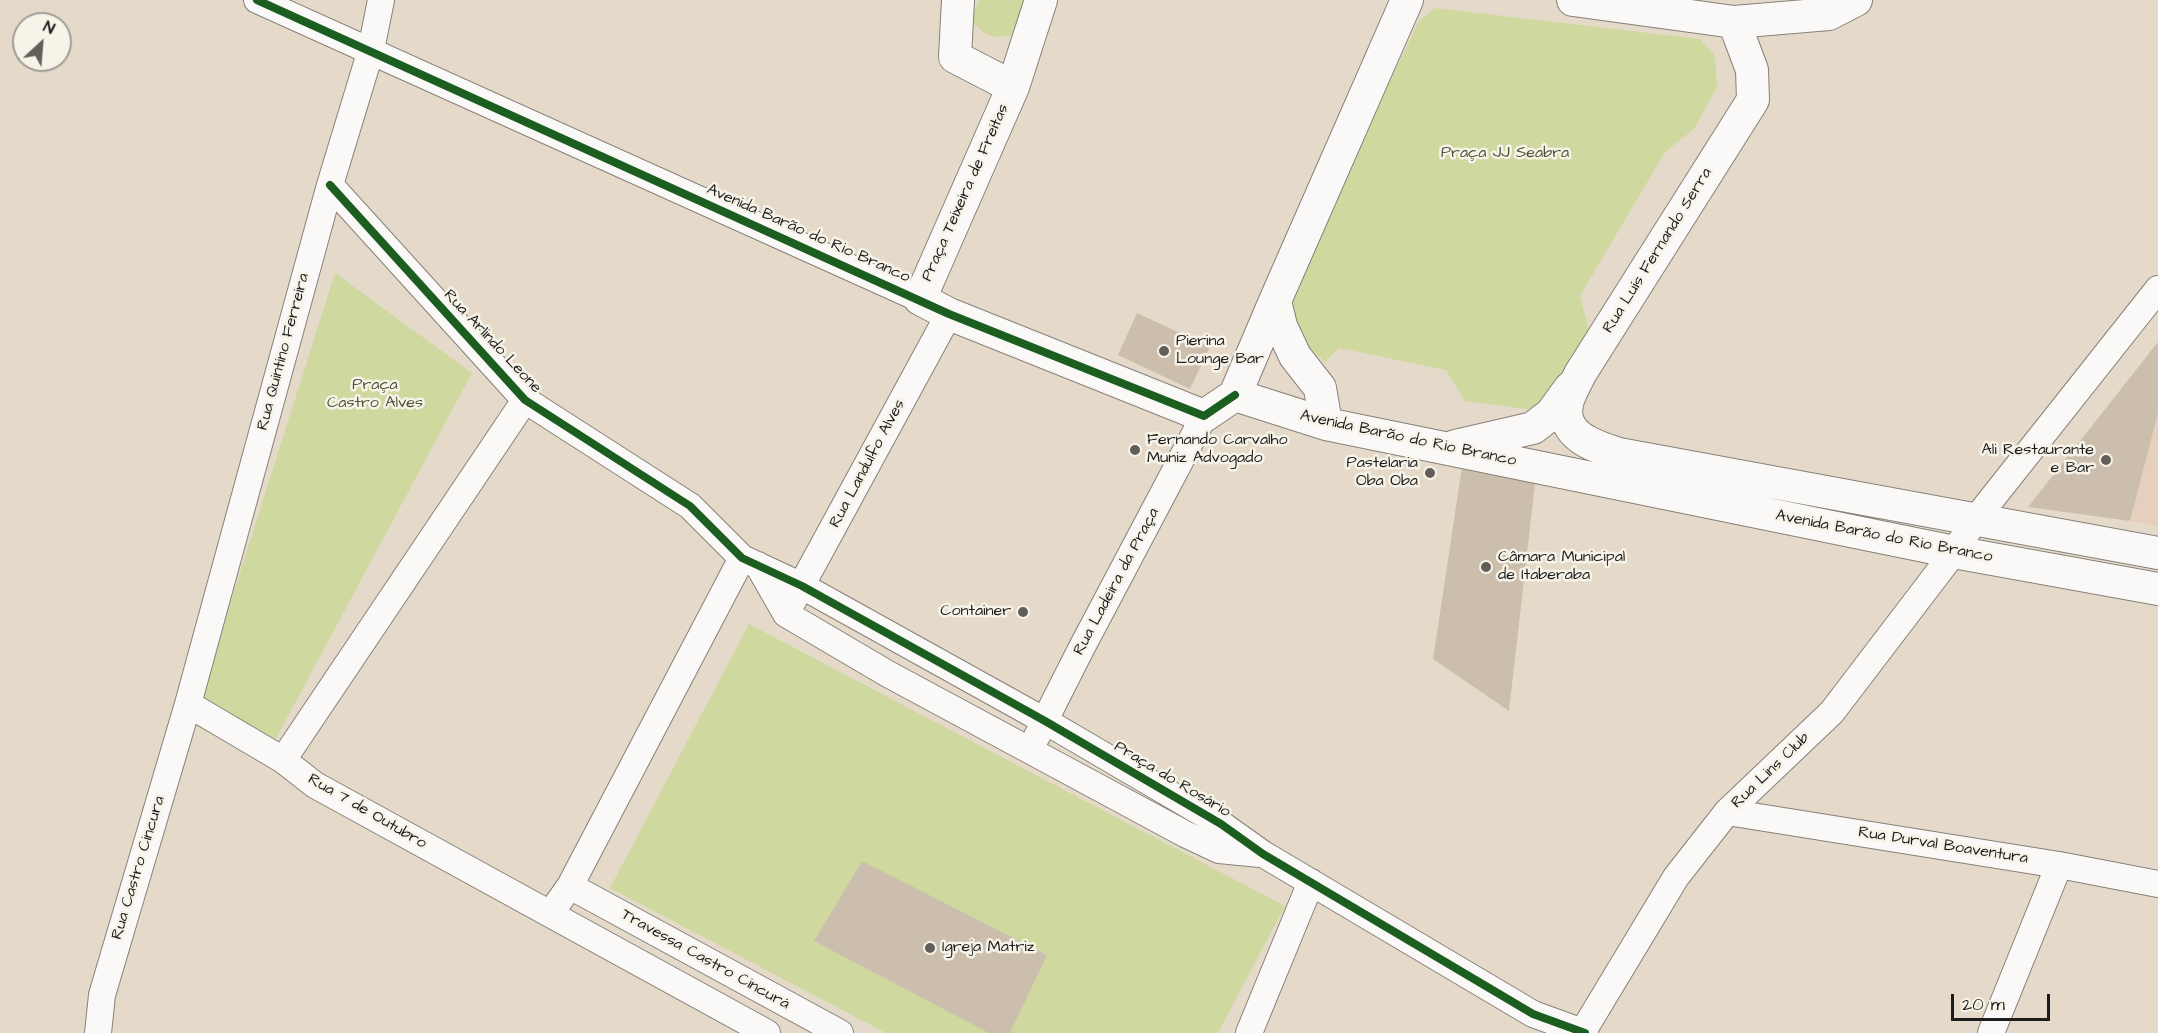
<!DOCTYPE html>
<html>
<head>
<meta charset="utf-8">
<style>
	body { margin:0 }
	#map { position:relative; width:2158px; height:1033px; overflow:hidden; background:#e5daca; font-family:"Architects Daughter",sans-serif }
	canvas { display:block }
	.north { position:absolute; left:12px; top:12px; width:60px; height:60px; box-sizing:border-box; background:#f7f3e8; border:2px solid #9f9d96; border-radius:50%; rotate:26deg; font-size:16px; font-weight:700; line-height:24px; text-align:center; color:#1c1c1c }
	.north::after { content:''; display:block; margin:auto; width:21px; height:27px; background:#625e59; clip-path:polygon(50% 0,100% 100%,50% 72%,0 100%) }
	.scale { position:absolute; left:1951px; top:994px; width:99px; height:27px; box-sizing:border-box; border:3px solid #1c1c1c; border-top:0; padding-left:8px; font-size:18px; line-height:21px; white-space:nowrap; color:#1c1c1c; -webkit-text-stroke:4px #f7f3e8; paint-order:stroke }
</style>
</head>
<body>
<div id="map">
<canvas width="2158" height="1033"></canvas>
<div class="north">N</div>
<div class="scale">20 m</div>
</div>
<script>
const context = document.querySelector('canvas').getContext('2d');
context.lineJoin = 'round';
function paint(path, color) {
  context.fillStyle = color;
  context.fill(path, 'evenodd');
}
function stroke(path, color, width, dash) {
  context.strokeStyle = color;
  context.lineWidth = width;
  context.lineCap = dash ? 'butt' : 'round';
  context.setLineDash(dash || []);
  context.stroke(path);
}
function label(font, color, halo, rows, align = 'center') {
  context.font = font + ' "Architects Daughter",sans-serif';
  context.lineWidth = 5;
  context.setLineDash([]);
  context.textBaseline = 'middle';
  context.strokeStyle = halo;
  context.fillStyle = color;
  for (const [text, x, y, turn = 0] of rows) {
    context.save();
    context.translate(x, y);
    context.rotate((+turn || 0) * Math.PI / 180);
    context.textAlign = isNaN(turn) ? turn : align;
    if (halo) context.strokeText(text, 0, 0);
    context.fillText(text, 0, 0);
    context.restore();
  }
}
paint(new Path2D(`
	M2158 413V526L2130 521Z`), '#e4d0bc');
paint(new Path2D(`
	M979 0H1027L1012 35C990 40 986 35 970 20Z
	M1435 8 1700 39 1715 56 1717 87 1694 129 1665 152 1580 296 1589 331 1541 411 1465 401 1446 370 1339 348 1325 362 1303 342 1284 299 1419 21Z
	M335 273 472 373 264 761 192 724Z
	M749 624 1285 906 1218 1033H886L610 888Z`), '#cfd89f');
paint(new Path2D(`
	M1137 313 1210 347 1190 389 1118 355Z
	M2158 342V413L2130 521 2028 507Z
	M1463 460 1536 475 1509 711 1433 659Z
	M862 861 1047 955 1010 1033H989L814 941Z`), '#ccbeac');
const minor = new Path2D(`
	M257 0 920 299
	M330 185 525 400 690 506 742 558 802 586 1045 721 1221 824 1263 854 1533 1014 1585 1033
	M758 565 786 614 888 674 1185 834 1219 850 1260 854
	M793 601 949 314
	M188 704 283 760 315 785 767 1033
	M1037 736 1081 649 1204 416
	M283 760 525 400
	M1727 812 2059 865 2158 884
	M570 886 840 1033
	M550 914 570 886 742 558
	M98 1033 102 995 188 704 330 185 371 50 381 0
	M1249 1033 1311 882
	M1582 1033 1676 877 1727 812 1832 712 1954 552 1975 520 2158 289
	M1991 1033 2059 865`);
const tertiary = new Path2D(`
	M958 0 955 57 1013 87
	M1041 0 1013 87 920 299 949 314 1204 416 1235 395
	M1573 0 1734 22 1829 14 1856 0
	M1734 22 1752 70 1753 100 1580 374C1576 383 1571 391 1568 400 1558 435 1593 446 1619 454L2158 553
	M1275 301 1281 326 1295 356 1320 388 1326 424
	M1235 395 1326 424 1954 552 2158 589
	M1235 395 1275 301 1407 0
	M1455 446 1533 428 1551 414 1570 388`);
stroke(minor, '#868179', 28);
stroke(tertiary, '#868179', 34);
stroke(minor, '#fbf9f7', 26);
stroke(tertiary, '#fbf9f7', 32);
stroke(new Path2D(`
	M257 0 949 314 1204 416 1235 395
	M330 185 525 400 690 506 742 558 802 586 1045 721 1221 824 1263 854 1533 1014 1585 1033`), '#1b5e20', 8);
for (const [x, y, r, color] of [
	[1164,351,6,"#625e59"],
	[1135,450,6,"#625e59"],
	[2106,460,6,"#625e59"],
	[1430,473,6,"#625e59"],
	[1486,567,6,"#625e59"],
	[1023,612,6,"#625e59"],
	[930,948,6,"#625e59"]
]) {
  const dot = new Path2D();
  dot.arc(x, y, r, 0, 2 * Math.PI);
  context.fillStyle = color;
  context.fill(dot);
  stroke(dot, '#f7f3e8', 2);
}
label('16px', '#4c5438', '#f7f3e8', [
	["Praça JJ Seabra",1505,154],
	["Praça",375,386],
	["Castro Alves",375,404]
]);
label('16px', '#1c1c1c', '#f7f3e8', [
	["Praça Teixeira de Freitas",966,193,-66],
	["Avenida Barão do Rio Branco",808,234,24],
	["Rua Luís Fernando Serra",1658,251,-58],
	["Rua Arlindo Leone",492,342,47],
	["Rua Quintino Ferreira",284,352,-75],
	["Avenida Barão do Rio Branco",1408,439,12],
	["Rua Landulfo Alves",868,464,-62],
	["Avenida Barão do Rio Branco",1884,537,11],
	["Rua Ladeira da Praça",1117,582,-62],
	["Rua Lins Club",1771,771,-44],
	["Praça do Rosário",1172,780,31],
	["Rua 7 de Outubro",367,812,30],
	["Rua Durval Boaventura",1943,846,9],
	["Rua Castro Cincura",139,868,-73],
	["Travessa Castro Cincurá",705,960,29]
]);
label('16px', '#1c1c1c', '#f7f3e8', [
	["Pierina",1176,342],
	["Lounge Bar",1176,360],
	["Fernando Carvalho",1147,441],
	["Muniz Advogado",1147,459],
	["Ali Restaurante",2094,451,"right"],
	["e Bar",2094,469,"right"],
	["Pastelaria",1418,464,"right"],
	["Oba Oba",1418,482,"right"],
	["Câmara Municipal",1498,558],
	["de Itaberaba",1498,576],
	["Container",1011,612,"right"],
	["Igreja Matriz",942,948]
], 'left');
</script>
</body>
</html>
